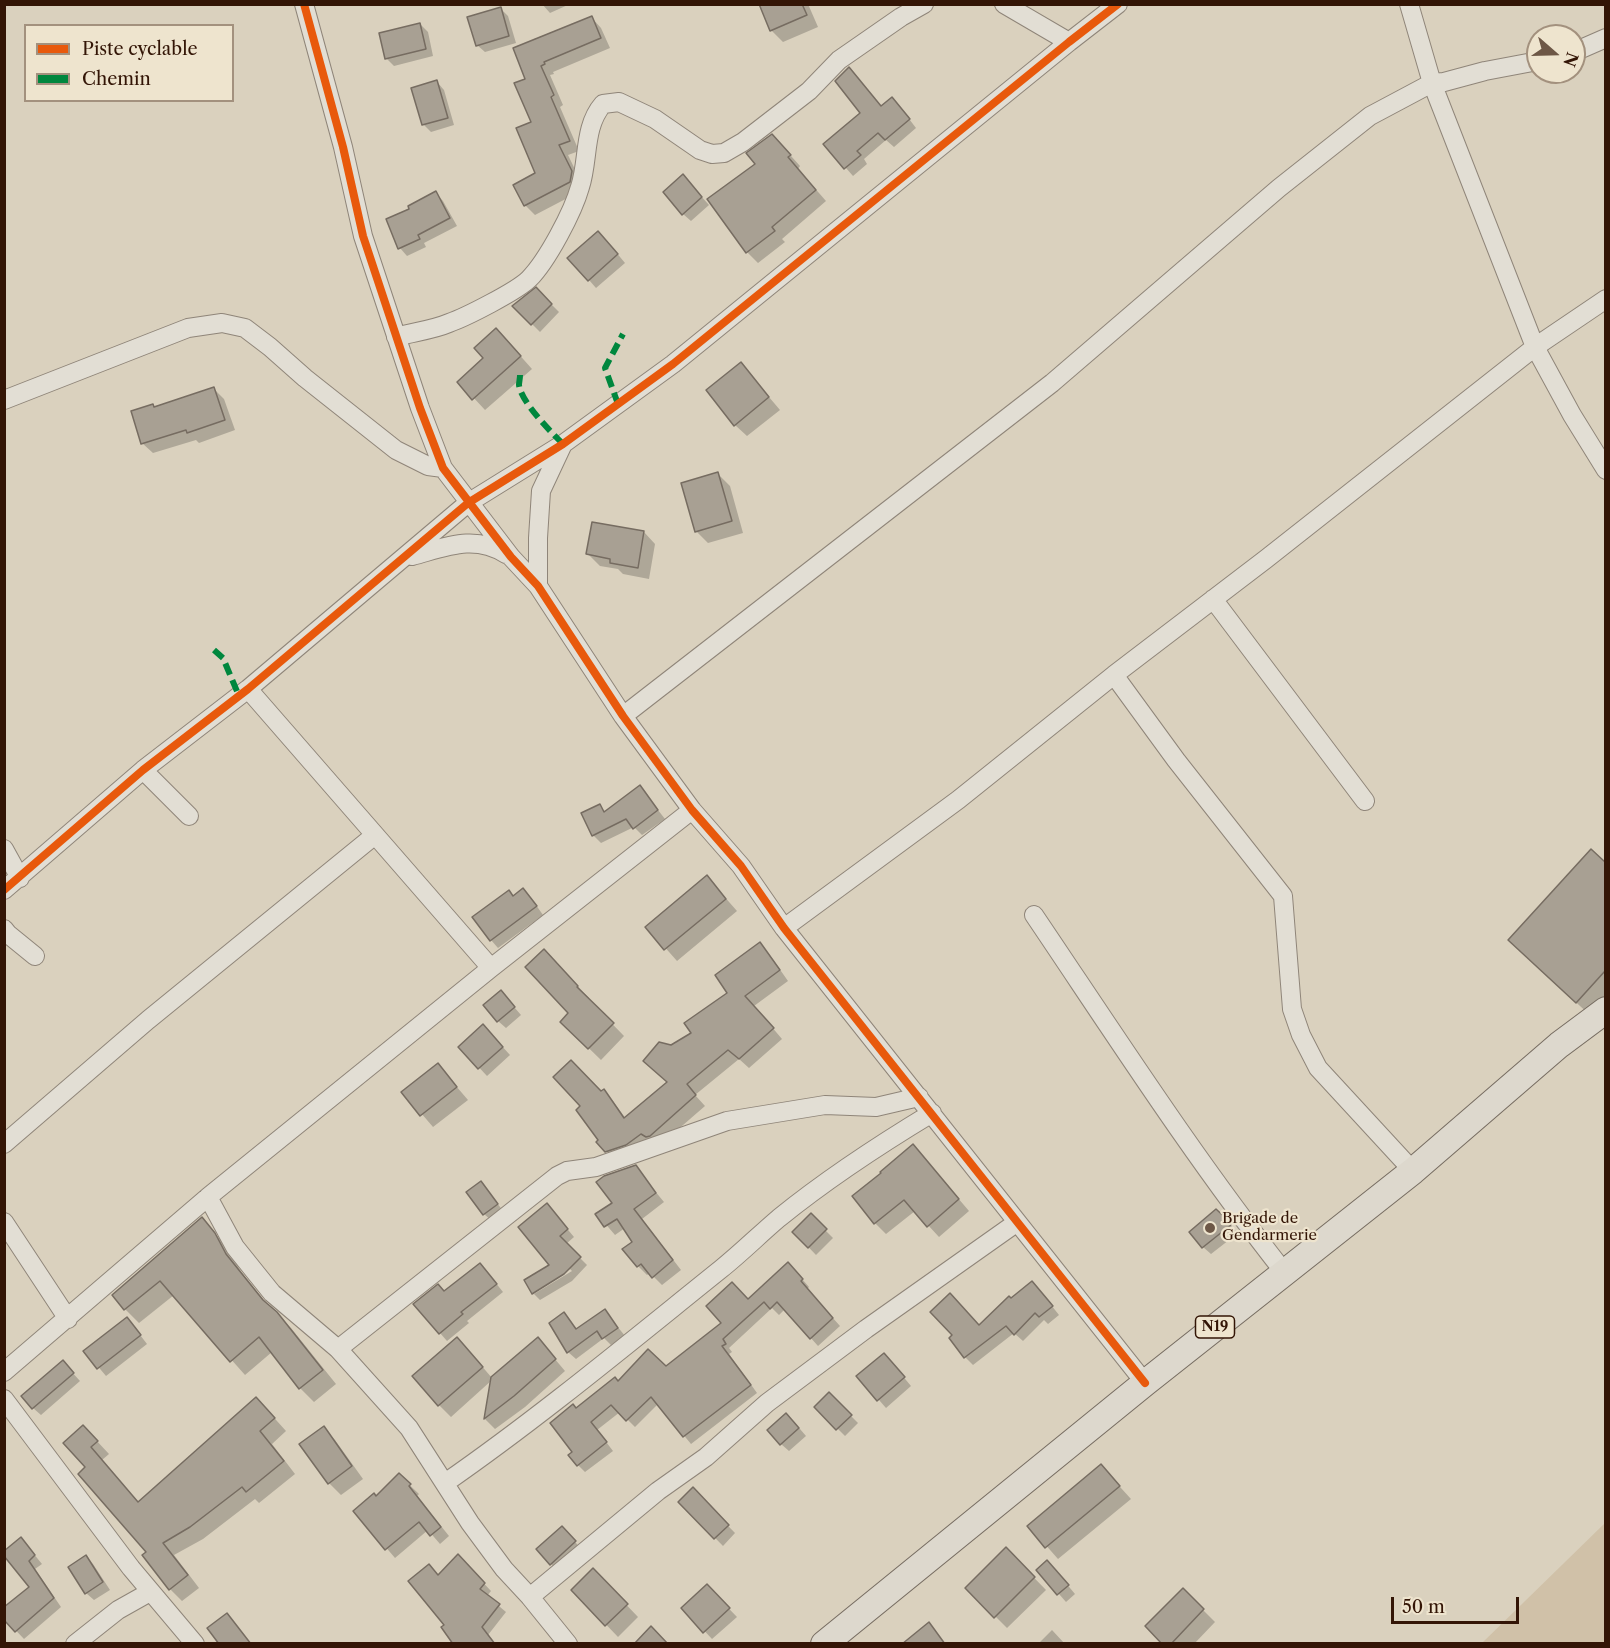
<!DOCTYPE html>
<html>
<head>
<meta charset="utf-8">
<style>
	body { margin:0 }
	#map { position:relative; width:1610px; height:1648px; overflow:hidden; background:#dad1be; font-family:"Libre Caslon Text",serif }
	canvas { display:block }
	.frame { position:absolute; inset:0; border:6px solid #331506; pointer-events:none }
	.legend { position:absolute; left:24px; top:24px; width:210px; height:78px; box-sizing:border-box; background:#eee4ce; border:2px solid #a3917e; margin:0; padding:8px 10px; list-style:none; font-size:18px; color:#331506 }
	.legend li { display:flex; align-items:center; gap:12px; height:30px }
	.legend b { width:30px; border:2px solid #a3917e }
	.north { position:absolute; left:1526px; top:24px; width:60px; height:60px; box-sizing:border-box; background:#eee4ce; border:2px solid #a3917e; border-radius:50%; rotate:110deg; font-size:16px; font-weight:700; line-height:24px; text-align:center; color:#331506 }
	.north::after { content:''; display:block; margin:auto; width:21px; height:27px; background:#6d5746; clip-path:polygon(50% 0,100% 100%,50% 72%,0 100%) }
	.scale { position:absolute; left:1391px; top:1597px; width:128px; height:27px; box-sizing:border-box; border:3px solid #331506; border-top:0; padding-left:8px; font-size:18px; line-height:21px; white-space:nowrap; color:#331506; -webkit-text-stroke:4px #eee4ce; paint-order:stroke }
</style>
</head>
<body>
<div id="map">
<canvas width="1610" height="1648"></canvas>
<div class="frame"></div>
<ul class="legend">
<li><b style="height:8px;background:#e8590c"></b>Piste cyclable</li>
<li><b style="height:8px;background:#00873e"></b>Chemin</li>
</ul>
<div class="north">N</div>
<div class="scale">50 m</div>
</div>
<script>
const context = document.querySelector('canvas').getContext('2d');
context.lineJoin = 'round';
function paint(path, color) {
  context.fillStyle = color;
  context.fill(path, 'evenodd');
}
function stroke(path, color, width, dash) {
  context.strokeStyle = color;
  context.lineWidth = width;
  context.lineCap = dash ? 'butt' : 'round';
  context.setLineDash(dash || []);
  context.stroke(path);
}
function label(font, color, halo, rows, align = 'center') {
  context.font = font + ' "Libre Caslon Text",serif';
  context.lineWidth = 4.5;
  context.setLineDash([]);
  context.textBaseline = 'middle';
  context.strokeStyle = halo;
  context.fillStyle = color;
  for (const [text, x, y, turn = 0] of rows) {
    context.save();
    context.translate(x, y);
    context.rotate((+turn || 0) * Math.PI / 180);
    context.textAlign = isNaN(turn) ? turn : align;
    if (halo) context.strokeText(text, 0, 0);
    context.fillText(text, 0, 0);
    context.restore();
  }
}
paint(new Path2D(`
	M1605 1523V1643H1482Z`), '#d0c1a8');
paint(new Path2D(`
	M542 4H570L550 13Z
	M761 4H808L818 27 783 42 771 30Z
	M501 9 508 16 516 43 485 52 477 45Z
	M592 18 601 28 610 48 553 72 554 74 550 75 563 105 560 107 579 151 568 155 581 182 579 192 535 215 525 205 537 174 527 80 515 49Z
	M420 24 428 32 433 56 394 66 386 58Z
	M437 82 444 90 454 125 431 132 423 124Z
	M900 107 916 128 894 147 886 140 864 159 867 164 853 176 825 144 882 108Z
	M783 147 800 166 798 169 826 201 782 239 785 242 758 263 747 252 757 164Z
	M690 184 709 205 691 221 683 214Z
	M436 193 443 201 457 226 424 243 426 247 407 256 400 248 411 210Z
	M606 240 625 263 596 288 589 280Z
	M536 289 559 312 540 332 514 306Z
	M508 342 532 369 485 410 459 382 485 358Z
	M741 364 780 410 747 436 735 425Z
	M213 388 224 399 235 430 199 443 196 440 153 453 142 443 155 408Z
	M718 474 730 486 743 533 708 543 696 531Z
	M644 532 655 544 649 579 623 574 618 569 600 566 588 554Z
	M640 787 665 819 642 835 634 827 601 843 593 835 599 806 606 812Z
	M1591 851 1606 864V1005L1593 1018 1526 956Z
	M707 877 737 911 677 961 647 927Z
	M514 897 531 898 543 915 498 948 491 940Z
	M760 944 769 954 788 981 754 1006 782 1039 749 1068 739 1059 695 1095 705 1106 660 1145 616 1161 598 1142 601 1093 603 1091 613 1101 626 1119 669 1083 671 1047 693 1033 729 993Z
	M556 963 589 998 588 999 624 1036 601 1060 562 1022 570 1013Z
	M508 1000 521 1015 506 1028 498 1021Z
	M490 1033 510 1055 487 1076 460 1047Z
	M438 1065 468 1100 433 1127 403 1092Z
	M923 1157 969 1211 939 1237 915 1211 886 1234 875 1223Z
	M635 1167 664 1202 642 1219 681 1270 662 1285 650 1273 647 1275 638 1266 634 1242 625 1228 615 1235 597 1214 614 1203Z
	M481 1183 504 1212 492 1221 484 1214Z
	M1216 1211 1238 1233 1211 1254 1203 1247Z
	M554 1213 574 1237 566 1244 587 1265 572 1281 540 1300 534 1294 572 1271 570 1269 533 1291 551 1265Z
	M811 1216 833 1238 816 1255 794 1232Z
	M202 1219 229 1249 240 1270 272 1310 291 1328 336 1384 314 1402 300 1388 272 1352 245 1375 174 1295 139 1323 125 1309Z
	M487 1272 503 1292 467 1321 469 1323 447 1341 440 1333 444 1293Z
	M796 1272 809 1287 807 1289 840 1326 818 1346 785 1309 779 1315 772 1308 729 1348 732 1352 729 1354 757 1393 691 1444 658 1404 635 1427 620 1412 597 1430 613 1451 585 1472 578 1465 574 1452 577 1410 619 1383 666 1368 724 1323 748 1300Z
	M1040 1291 1059 1315 1048 1324 1044 1320 1023 1341 1014 1333 973 1365 965 1357 979 1327 1011 1300Z
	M605 1311 625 1336 611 1345 604 1338 576 1359 568 1352 564 1314 577 1330Z
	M134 1327 147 1344 106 1376 85 1351Z
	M538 1339 565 1371 525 1407 495 1429 485 1419 492 1380 451 1417 439 1405 468 1350 492 1378Z
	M891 1362 911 1386 886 1408 858 1376Z
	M70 1370 80 1381 41 1415 33 1408Z
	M829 1394 858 1423 845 1436 816 1407Z
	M268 1411 286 1431 272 1444 295 1474 259 1503 255 1499 203 1539 174 1555 199 1588 182 1601 170 1589 148 1553 88 1467 66 1443 95 1439 109 1454 102 1460 139 1503Z
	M794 1422 806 1436 789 1451 781 1444Z
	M323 1428 335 1440 363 1479 341 1495 329 1483Z
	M1101 1466 1131 1499 1058 1559 1029 1526Z
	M399 1475 419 1494 417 1496 449 1536 440 1544 428 1530 395 1558 355 1511 376 1498Z
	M693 1490 735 1533 723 1546 680 1502Z
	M570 1536 582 1550 558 1571 551 1564Z
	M28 1547 42 1564 35 1569 61 1607 24 1639 4 1618 31 1587 4 1554Z
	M1006 1549 1046 1590 1007 1628 967 1588Z
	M458 1556 491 1591 487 1596 506 1612 488 1635 495 1644H455L446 1625 439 1577Z
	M86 1557 93 1564 110 1590 94 1600 86 1593Z
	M593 1570 638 1617 618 1637 573 1590Z
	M1038 1570H1055L1075 1594 1066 1602Z
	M707 1586 737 1617 712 1639 683 1608Z
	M1183 1590 1215 1622 1194 1644H1164Z
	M1052 1630 1065 1644H1038Z`), '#0003');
const building = new Path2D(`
	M759 4H802L807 15 770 31Z
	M501 7 509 36 476 46 467 17Z
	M592 16 601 38 544 62 545 64 541 66 554 95 551 97 570 141 559 145 572 171 570 182 524 206 513 185 535 173 516 128 531 122 514 83 525 79 513 48Z
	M420 23 426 49 385 59 379 33Z
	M849 67 881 106 892 97 910 119 885 140 878 133 857 151 861 155 844 169 823 144 860 113 835 81Z
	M437 80 448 118 422 125 411 88Z
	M772 134 791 155 788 157 816 190 772 227 775 231 746 253 707 199 755 164 746 153Z
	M683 174 702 197 682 215 663 192Z
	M436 191 450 218 418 235 420 239 398 249 386 219 409 209 408 206Z
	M598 231 618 254 588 281 567 258Z
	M536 287 552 304 531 325 512 306Z
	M496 328 521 356 472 400 457 382 483 358 474 348Z
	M741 362 769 397 734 426 706 390Z
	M214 387 225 420 187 433 186 430 141 444 131 411 153 404 154 407Z
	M718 472 732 521 695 532 681 483Z
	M592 522 644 531 638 568 610 563V559L586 554Z
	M640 785 658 810 633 829 626 819 592 836 581 813 600 804 604 812Z
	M1591 849 1605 862V971L1576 1003 1508 940Z
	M707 875 726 899 664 950 645 927Z
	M523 888 537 906 490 941 472 917 509 890 513 896Z
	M760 942 780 970 745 996 774 1028 739 1059 728 1050 687 1084 696 1095 650 1136 646 1137 641 1134 626 1145 605 1152 596 1142 598 1140 576 1110 580 1106 553 1077 571 1060 601 1091 604 1089 624 1118 667 1082 643 1061 659 1042 671 1045 691 1033 684 1023 727 993 715 975Z
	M544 949 578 986 577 987 614 1023 588 1049 560 1022 568 1013 525 967Z
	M501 990 515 1007 497 1022 483 1005Z
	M483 1024 503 1047 478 1069 458 1047Z
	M438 1063 457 1087 420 1116 401 1092Z
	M913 1144 959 1199 927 1227 904 1200 874 1224 852 1196 881 1173 880 1172Z
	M636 1165 656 1193 634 1209 673 1260 652 1278 641 1264 637 1267 622 1249 632 1242 617 1219 604 1227 595 1214 612 1203 596 1182 604 1176Z
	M481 1181 498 1204 483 1215 466 1192Z
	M547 1203 568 1229 560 1236 581 1257 564 1274 532 1294 524 1280 549 1265 518 1227Z
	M1216 1209 1232 1224 1202 1248 1189 1232Z
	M811 1213 827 1229 808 1248 792 1232Z
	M202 1217 215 1233 226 1254 263 1300 277 1312 323 1370 299 1389 259 1337 230 1362 160 1281 124 1310 112 1295Z
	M788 1262 803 1279 801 1281 833 1318 810 1339 777 1302 770 1309 764 1302 723 1339 726 1344 722 1346 751 1385 683 1437 651 1397 626 1421 611 1405 591 1422 607 1442 577 1466 568 1455 572 1452 550 1423 573 1404 576 1408 615 1377 618 1381 648 1349 666 1366 721 1323 706 1306 732 1282 748 1299Z
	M480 1263 497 1284 461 1312 463 1314 439 1334 413 1304 438 1284 444 1291Z
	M1032 1281 1053 1306 1039 1317 1035 1313 1014 1335 1006 1326 964 1358 949 1338 952 1335 930 1312 950 1293 979 1325 1009 1296 1011 1298Z
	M605 1309 618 1328 602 1339 597 1331 567 1353 549 1323 564 1312 576 1329Z
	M127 1317 141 1335 97 1369 83 1351Z
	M457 1337 483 1367 438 1406 412 1376Z
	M538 1337 556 1359 514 1396 484 1419 491 1377Z
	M884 1353 905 1377 877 1401 856 1376Z
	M63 1360 74 1373 32 1409 21 1396Z
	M829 1392 852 1415 836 1430 814 1407Z
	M256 1397 275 1418 260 1431 284 1461 246 1492 242 1487 190 1527 163 1543 188 1575 169 1590 142 1555 146 1552 78 1474 85 1467 63 1443 83 1425 98 1441 91 1447 138 1502Z
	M786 1413 799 1428 780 1445 767 1430Z
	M324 1426 352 1466 328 1484 299 1444Z
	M1101 1464 1120 1486 1045 1548 1027 1526Z
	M399 1473 411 1484 409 1486 441 1527 430 1536 419 1522 385 1550 353 1511 374 1493 376 1496Z
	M693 1487 729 1525 714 1539 678 1502Z
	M562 1526 576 1541 550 1565 536 1549Z
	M21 1537 35 1555 29 1561 54 1598 15 1632 4 1620V1607L29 1587 4 1556V1551Z
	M1006 1547 1035 1577 994 1618 965 1588Z
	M458 1554 485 1583 480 1589 500 1604 482 1627 495 1644H453L441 1627 444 1625 408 1581 429 1564 438 1575Z
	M86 1555 103 1582 85 1594 68 1567Z
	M1047 1560 1069 1585 1057 1595 1036 1570Z
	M593 1568 628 1604 605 1626 571 1590Z
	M707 1584 730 1608 703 1633 681 1608Z
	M1183 1588 1204 1609 1171 1644H1162L1145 1626Z
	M227 1613 251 1644H219L207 1628Z
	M929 1622 945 1644H902Z
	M651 1626 668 1644H634Z`);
paint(building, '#a8a093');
stroke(building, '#766c61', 1.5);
const minor = new Path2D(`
	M304 4 343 147 363 236 420 408 443 468 511 557 538 586 623 716 692 810 741 866 784 928 1145 1383
	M1004 4 1069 42
	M1409 4 1432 83 1535 347 1572 415 1606 470
	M1574 52 1606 38
	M396 337C413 332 433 330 449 323 466 317 517 291 529 279 547 261 573 212 580 187 589 160 583 127 603 104L619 102 655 119 700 150 712 154 724 153 743 142 809 91 839 60 901 17 924 4
	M4 400 188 328 222 323 245 328 270 347 305 378 396 450 428 466 443 468
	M412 556C446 547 474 534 506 554
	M538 586V538L541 491 563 444
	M1213 599 1365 801
	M1114 675 1176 760 1283 896 1292 1009 1301 1035 1318 1068 1413 1171
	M248 689 491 968
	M623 716 1052 383 1279 188 1370 116 1432 83 1444 82 1485 71 1538 61
	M143 770 189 816
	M4 849 20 878
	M4 890 143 770 248 689 468 503 563 444 673 364 1069 42 1118 4
	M1034 915C1115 1035 1194 1158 1284 1272
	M784 928 958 800 1114 675 1266 559 1535 347 1606 299
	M4 929 8 934 35 956
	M4 1144 148 1020 375 835
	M208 1197 235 1247 272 1293 338 1349 409 1428 470 1523 504 1569 530 1597 568 1644
	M4 1222 68 1319
	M338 1349 557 1176 567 1171 596 1167 727 1121 825 1105 876 1107 919 1097
	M4 1372 208 1197 491 968 692 810
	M4 1399 131 1568 195 1644
	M445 1483C540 1417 630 1342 721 1269 741 1253 759 1235 779 1218 827 1179 879 1145 932 1113
	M530 1597 658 1491 706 1457 767 1403 866 1329 1016 1223
	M75 1644 118 1610 150 1592`);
const highway = new Path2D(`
	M824 1644 1145 1383 1413 1171 1559 1045 1606 1010`);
stroke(minor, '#8f8579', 20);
stroke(highway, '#766c61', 28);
stroke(minor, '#e2ded4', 18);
stroke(highway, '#ddd8cd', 26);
stroke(new Path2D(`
	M520 375C520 379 519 382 519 385 521 402 551 432 563 444
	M618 404 605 368 623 334
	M214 650 223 658 239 696`), '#00873e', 6, [12, 6]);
stroke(new Path2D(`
	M304 4 343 147 363 236 420 408 443 468 511 557 538 586 623 716 692 810 741 866 784 928 1145 1383
	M4 890 143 770 248 689 468 503 563 444 673 364 1069 42 1118 4`), '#e8590c', 8);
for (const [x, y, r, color] of [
	[1210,1228,6,"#6d5746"]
]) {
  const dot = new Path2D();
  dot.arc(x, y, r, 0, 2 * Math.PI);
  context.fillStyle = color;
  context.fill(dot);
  stroke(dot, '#eee4ce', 2);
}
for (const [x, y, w] of [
	[1215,1327,39]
]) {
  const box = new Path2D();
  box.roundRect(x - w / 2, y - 11, w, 22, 4.5);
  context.fillStyle = '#eee4ce';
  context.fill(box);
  stroke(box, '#331506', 1.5);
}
label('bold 14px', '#331506', null, [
	["N19",1215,1327]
]);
label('15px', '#331506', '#eee4ce', [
	["Brigade de",1222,1219],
	["Gendarmerie",1222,1236]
], 'left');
</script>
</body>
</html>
